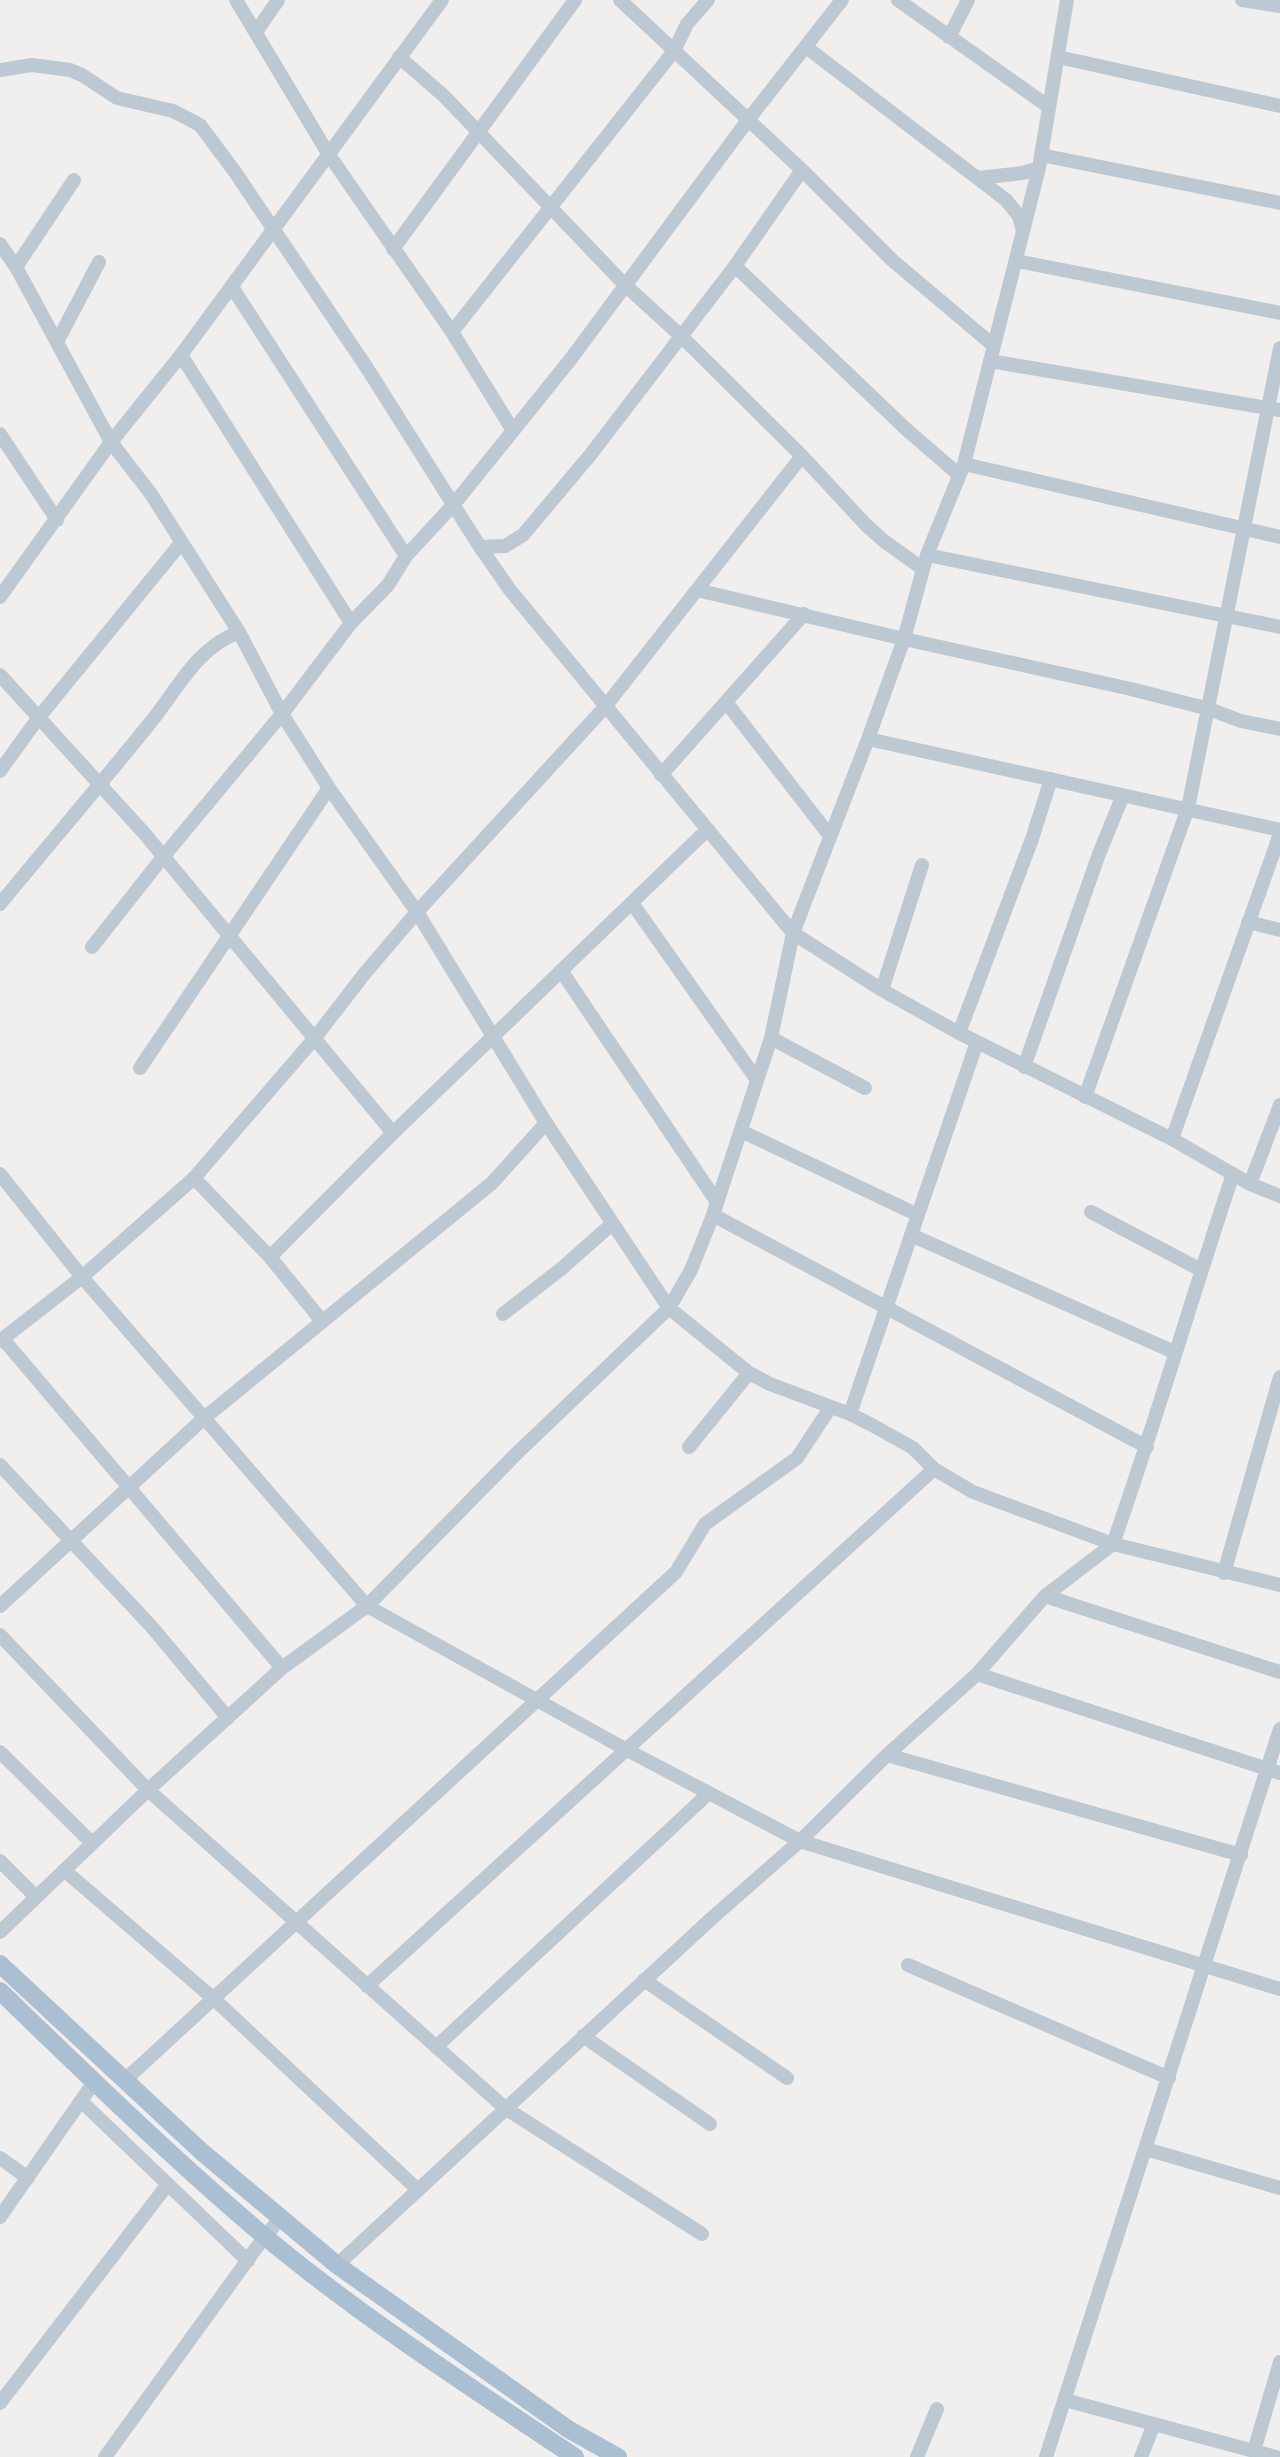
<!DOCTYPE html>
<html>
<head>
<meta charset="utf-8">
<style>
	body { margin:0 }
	canvas { display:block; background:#f1eeee }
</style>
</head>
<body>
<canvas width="1280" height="2457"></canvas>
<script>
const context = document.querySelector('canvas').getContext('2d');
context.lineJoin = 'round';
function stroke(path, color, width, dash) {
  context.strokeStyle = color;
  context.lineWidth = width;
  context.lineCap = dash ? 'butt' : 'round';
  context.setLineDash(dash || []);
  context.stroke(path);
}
stroke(new Path2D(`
	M236 0 329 155 452 332 512 429
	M620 0 802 170 892 260 994 346
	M898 0 1049 107
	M1242 0 1280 6
	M256 32 278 0
	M949 37 968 0
	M806 47 1006 200 1019 216 1023 231
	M399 57 444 96 624 284 681 336 802 456 866 525 884 541 923 569
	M1058 57 1280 106
	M0 70 32 65 70 70 82 75 117 98 173 111 200 125 235 172 367 368 480 547 510 590 793 933 882 990 959 1033 1172 1139 1250 1184 1280 1196
	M1041 155 1280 203
	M978 178 1023 173 1039 168
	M0 244 16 267 111 442 151 494 239 632 282 714 329 788 417 912 546 1123 669 1308 749 1373 770 1384 850 1414 872 1425 913 1448 934 1469 973 1492 1113 1544C1156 1421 1192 1297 1233 1174
	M393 249 575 0
	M1017 261 1280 313
	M735 266 907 430 958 474
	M16 267 74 180
	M232 287 406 556
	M452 332 674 51 687 24 708 0
	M57 342 99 262
	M181 355 351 623
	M990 361 1280 410
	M0 434 57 520
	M964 464 1280 537
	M480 547 505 546 523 535 591 454 735 266 802 170
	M927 555 1280 627
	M697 590 904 639 1131 689 1209 709 1241 721 1280 729
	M0 597 111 442 181 355 442 0
	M0 675 144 833 393 1133
	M726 702 830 836
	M868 739 1280 830
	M0 771 39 717 181 543
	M661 775 804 614
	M632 903 757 1080
	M0 904C50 843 101 784 150 723 178 689 195 649 239 632
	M1248 922 1280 930
	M92 947 163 857 282 714 351 623 388 585 406 556 454 504 570 360 748 120 842 0
	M562 972 717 1202
	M882 990 922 865
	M959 1033 1032 839 1051 779
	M771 1038 865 1088
	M1024 1067 1099 854 1123 795
	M140 1068 329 788
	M1085 1097 1188 808 1280 348
	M741 1131 918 1215
	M1172 1139 1280 834
	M0 1174 82 1277 367 1606 627 1750 800 1841 1280 1989
	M194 1178 270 1257 322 1321
	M1250 1184 1280 1105
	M1091 1212 1201 1270
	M713 1215 1147 1447
	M911 1235 1174 1352
	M270 1257 393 1133 707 830
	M503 1314 561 1269 612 1224
	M3 1339 282 1668
	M0 1341 82 1277 194 1178 314 1039 365 973 417 912 605 707 802 456
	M850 1414 977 1042
	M689 1447 749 1373
	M0 1465 151 1626 228 1718
	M1224 1573 1280 1377
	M1045 1596 1280 1672
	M0 1606 203 1419 492 1183 546 1123
	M0 1635 148 1790 505 2108 702 2234
	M977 1674 1280 1773
	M0 1752 92 1843
	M887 1755 1241 1855
	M0 1861 36 1897
	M64 1870 214 1999 417 2189
	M0 1932 148 1790 282 1668 367 1606 516 1454 669 1308 691 1270 713 1215 771 1038 793 933 868 739 904 639 927 555 964 464 1039 168 1067 0
	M908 1965 1169 2078
	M644 1980 787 2078
	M367 1986 934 1469
	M583 2036 710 2124
	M436 2047 709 1793
	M125 2080 676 1572 705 1524 797 1458 830 1408
	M81 2101 248 2261
	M1146 2149 1280 2188
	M0 2158 28 2178
	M0 2217 94 2082
	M337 2265 712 1918 800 1841 887 1755 977 1674 1045 1596 1113 1544 1280 1585
	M1065 2400 1276 2457
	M0 2403 168 2184
	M1254 2451 1280 2362
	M105 2457 265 2236 281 2218
	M917 2457 937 2409
	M1046 2457 1280 1729
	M1141 2457 1154 2424`), '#bdc9d2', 14);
stroke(new Path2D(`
	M0 1964 202 2152 337 2265 568 2429 618 2457
	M0 1991C86 2074 172 2158 263 2235 360 2316 470 2387 575 2457`), '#aabfd1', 18);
</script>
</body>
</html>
